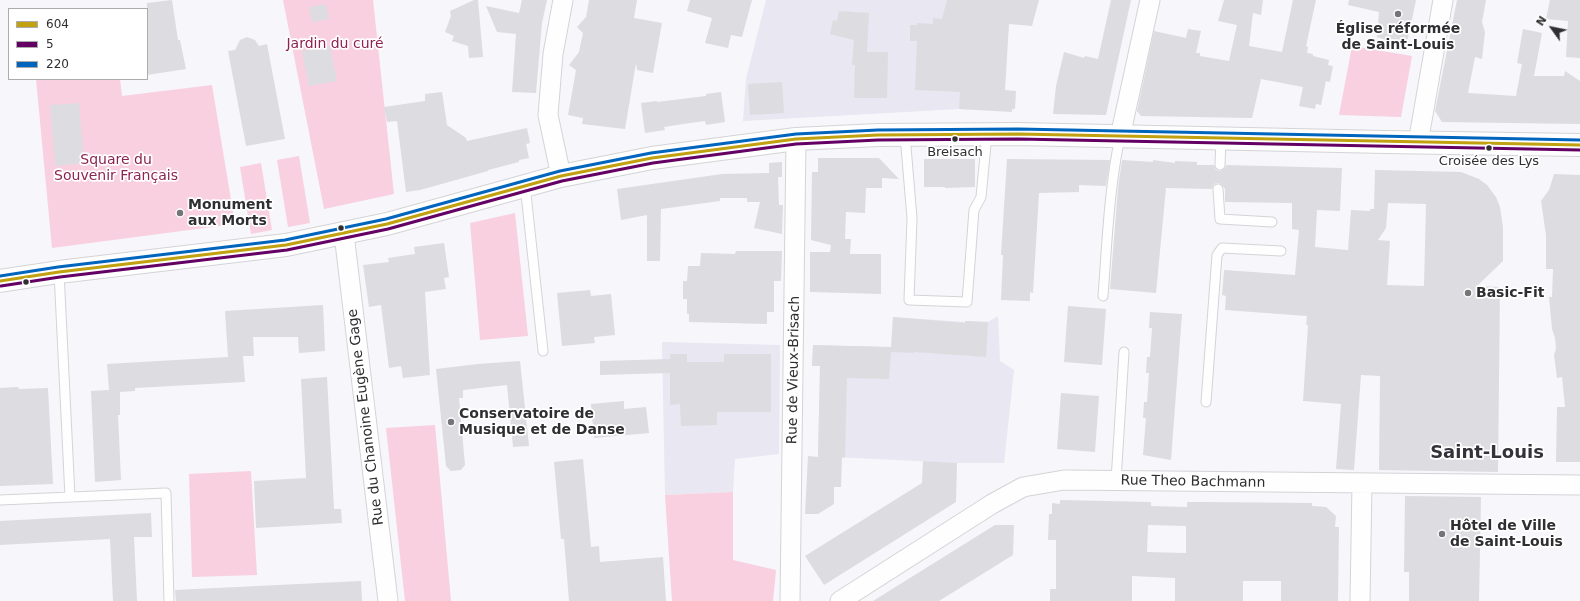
<!DOCTYPE html>
<html>
<head>
<meta charset="utf-8">
<style>
	body { margin:0 }
	#map { position:relative; width:1580px; height:601px; overflow:hidden; background:#f6f6fb; font-family:"DejaVu Sans",sans-serif }
	canvas { display:block }
	.legend { position:absolute; left:8px; top:8px; width:140px; height:72px; box-sizing:border-box; background:#fff; border:1px solid #acacad; margin:0; padding:5px 7px; list-style:none; font-size:12px; color:#2f2f32 }
	.legend li { display:flex; align-items:center; gap:8px; height:20px }
	.legend b { width:20px; border:1px solid #acacad }
	.north { position:absolute; left:1532px; top:8px; width:40px; height:40px; -webkit-text-stroke:3px #fff; paint-order:stroke; rotate:303deg; font-size:11px; font-weight:700; line-height:16px; text-align:center; color:#2f2f32 }
	.north::after { content:''; display:block; margin:auto; width:14px; height:18px; background:#2f2f32; clip-path:polygon(50% 0,100% 100%,50% 72%,0 100%) }
</style>
</head>
<body>
<div id="map">
<canvas width="1580" height="601"></canvas>
<ul class="legend">
<li><b style="height:5px;background:#c1a10f"></b>604</li>
<li><b style="height:5px;background:#640064"></b>5</li>
<li><b style="height:5px;background:#0065bd"></b>220</li>
</ul>
<div class="north">N</div>
</div>
<script>
const context = document.querySelector('canvas').getContext('2d');
context.lineJoin = 'round';
function paint(path, color) {
  context.fillStyle = color;
  context.fill(path, 'evenodd');
}
function stroke(path, color, width, dash) {
  context.strokeStyle = color;
  context.lineWidth = width;
  context.lineCap = dash ? 'butt' : 'round';
  context.setLineDash(dash || []);
  context.stroke(path);
}
function label(font, color, halo, rows, align = 'center') {
  context.font = font + ' "DejaVu Sans",sans-serif';
  context.lineWidth = 3.5;
  context.setLineDash([]);
  context.textBaseline = 'middle';
  context.strokeStyle = halo;
  context.fillStyle = color;
  for (const [text, x, y, turn = 0] of rows) {
    context.save();
    context.translate(x, y);
    context.rotate((+turn || 0) * Math.PI / 180);
    context.textAlign = isNaN(turn) ? turn : align;
    if (halo) context.strokeText(text, 0, 0);
    context.fillText(text, 0, 0);
    context.restore();
  }
}
paint(new Path2D(`
	M766 0H997L980 110 959 109 743 121 746 79Z
	M998 316 1000 361 1014 370 1004 463H957L835 457V454H818L820 366H812L813 345 891 347 893 317 965 322V321L988 322Z
	M662 342 780 345 779 454 735 459 733 492 665 495Z`), '#e8e7f2');
paint(new Path2D(`
	M283 0H373L394 194 324 209Z
	M1352 46 1412 56 1401 117 1339 115Z
	M36 79H120L122 96 212 85 235 224 52 248Z
	M299 156 310 223 288 227 277 160Z
	M261 163 272 230 251 234 240 167Z
	M515 213 528 336 480 340 470 223Z
	M435 425 451 601H405L386 428Z
	M251 471 257 575 192 577 189 474Z
	M733 492V560L776 570 773 601H672L665 495Z`), '#f9d0df');
paint(new Path2D(`
	M172 0 178 40H180L186 69 147 75V3Z
	M474 0H478L483 57 469 58 468 46 452 41 454 36 445 32 451 16 450 11Z
	M522 0H547L542 23 536 93 512 92 516 34 497 32 486 6 519 13Z
	M589 0H637L634 18 662 23 653 73 637 70 636 63 625 129 582 124 583 118 568 115 576 70 569 65 579 52 583 33 577 27 586 17Z
	M690 0H752L742 37 731 35 728 48 705 43 712 18 687 11Z
	M947 0H1039L1032 26 1009 24 1005 90 1016 91 1015 109H1012V112L959 109 960 92 915 90 917 41H910V25H917V23L933 24V18L942 19Z
	M1111 0H1131L1106 115 1053 114 1056 86 1064 52 1084 58 1085 56 1098 59Z
	M1224 0H1263L1261 15 1253 13 1249 46 1282 52 1293 0H1316L1306 46 1308 47 1307 53 1313 54V56L1329 60 1328 65 1333 66 1330 82 1326 81 1321 105 1316 104 1315 109 1299 106 1303 87 1261 79 1252 118 1141 116 1137 111 1154 31 1186 38 1188 29 1201 31 1196 53H1200V56L1229 61 1237 25 1218 21Z
	M1349 0H1416L1407 43 1386 40 1377 37 1379 12 1348 5Z
	M1457 0H1486L1482 22 1485 32 1482 59 1475 57 1468 93 1516 96 1522 64 1517 63 1523 29 1542 33 1534 76H1564L1565 71 1580 81V124L1442 122 1435 111Z
	M1550 0H1580V58L1566 57 1568 21 1546 19Z
	M326 4 329 19 312 22 309 7Z
	M839 11 869 13 867 52H888L887 98H854L855 65H852L854 40 830 34 833 20 837 21Z
	M247 37 255 40 259 46 267 44 285 139 246 146 228 51 235 50 240 40Z
	M330 46 337 81 309 86 302 51Z
	M782 82 784 113 750 115 748 84Z
	M442 92 447 125 466 138 467 141 527 128 530 143 526 144 529 158 519 160V162L488 170V171L420 190 406 192 397 121 387 122 384 107 425 101V94Z
	M721 92 725 122 706 125 705 121 683 124 664 127 665 130 645 133 641 103 657 101V102L706 96V94Z
	M79 103 84 163 55 166 50 105Z
	M818 158H879L899 179 882 178V188H866L865 213 846 212 845 239H851L850 254H881V294L810 292V252H830L831 245 811 240 812 172H818Z
	M924 159H975V187L945 188V187H924Z
	M1007 159 1110 160 1106 186 1079 185V192L1039 193 1033 293 1030 292V301L1001 300 1003 255H1001Z
	M1122 160 1153 162V160L1175 163V161L1197 162V165H1214L1216 170 1220 171 1225 168 1226 165 1342 168 1340 211 1317 210 1315 247 1348 250 1351 210 1370 211V209H1374L1375 170 1461 172 1479 179 1487 185 1496 197 1500 207 1503 227V261L1477 286 1500 287 1498 472 1379 470 1380 376 1361 375 1354 470 1336 469 1341 404 1303 401 1308 325H1306L1307 316 1225 310 1226 296 1222 295 1224 270 1295 275 1299 230 1292 229V203L1225 202V189L1221 184 1218 183 1214 184 1212 189 1166 188 1156 293 1110 289 1118 188ZM1388 203 1426 204 1424 286 1387 285 1390 241 1378 240 1386 228Z
	M782 162V177H778L779 205H783L782 234 754 228 760 202H747V198H720V201L661 209 660 261H647V215L621 220 617 189 722 174 769 173V163Z
	M1554 174 1580 175V462H1556L1557 407H1565L1562 377 1557 378 1554 355 1556 349 1555 338 1552 329 1549 297H1552L1553 269H1546V235L1541 201 1549 190Z
	M444 243 449 277 444 278 446 289 425 292 430 375 403 378 401 366 389 368 381 305 369 307 363 265 389 262 388 258 415 254 414 247Z
	M736 251H782L781 281H774V312H767V324L689 322V314H687V299H683V281H687L688 266H700L701 253 735 254Z
	M590 290 591 296 611 294 615 335 594 337 595 343 562 346 557 293Z
	M323 305 325 351 299 353 298 337H253L254 356H243L245 382 135 388V391L120 392V415H118L121 480 95 482 91 391 109 390 107 364 228 357 225 311Z
	M1068 306 1106 309 1102 365 1064 362Z
	M1150 312 1182 314 1171 460 1143 455 1146 418H1143L1144 402H1147L1149 373H1146L1147 357H1150L1152 328H1149Z
	M893 317 965 323V321L988 322 986 357 914 352V353L891 352 889 379 847 378 845 458 842 457 841 487H834V504L818 514H805L808 456 818 457 820 366H812L813 345 891 347V350Z
	M670 354H687V362H724V354H771V412H717V425L681 426 680 404 670 405V373L600 375V361L670 359Z
	M520 361 529 446 513 447 507 385 463 390V398H459L465 465 461 470 451 471 446 466 436 369 478 364Z
	M327 377 334 509H341L342 523 256 528 254 481 306 478 301 379Z
	M18 387 19 389 48 388 53 484 0 486V388Z
	M1061 393 1099 396 1095 452 1057 449Z
	M624 401V409L646 407 649 433 594 438 591 404Z
	M583 459 591 547 599 546 600 562 663 557 666 601H569L564 539H561L554 462Z
	M923 461 957 463 956 502 824 585 805 556 922 483Z
	M1405 496 1481 497 1479 601H1409V572H1404Z
	M1060 500 1151 502V506L1187 507V502H1206L1312 503V506L1326 507 1336 516 1335 527H1339L1338 601H1281V581H1243V601H1175V578L1132 576V601H1050V589H1056V540H1048L1049 514H1052V503L1060 504ZM1148 525 1186 526V553L1147 552Z
	M151 513 152 537H134L137 601H113L110 539 0 545V521Z
	M995 525H1014L1013 555 939 601H873Z
	M361 581 362 601H176L175 590Z`), '#dddce0');
const service = new Path2D(`
	M905 135 912 218 909 300 967 302 974 210 981 197 987 134
	M1220 165 1221 139
	M525 185 543 351
	M1218 189 1220 219 1272 222
	M59 272 70 497
	M1103 296C1107 243 1109 189 1120 137
	M1206 402 1217 255 1222 248 1281 251
	M1116 481 1124 352
	M0 500 166 493 169 601`);
const minor = new Path2D(`
	M1120 137 1150 0
	M1418 143 1443 0
	M561 176 548 115 553 54 563 0
	M344 234 388 601
	M790 601 796 139
	M840 601 992 504 1023 487 1064 480 1580 485
	M1360 601 1362 484`);
const secondary = new Path2D(`
	M0 281 59 272 286 245 387 224 561 176 652 158 796 139 878 135 1018 134 1385 142 1580 145`);
stroke(service, '#d4d4d7', 11);
stroke(minor, '#d4d4d7', 21);
stroke(secondary, '#d4d4d7', 24);
stroke(service, '#fefefe', 9);
stroke(minor, '#fefefe', 19);
stroke(secondary, '#fefefe', 22);
stroke(new Path2D(`
	M0 281 59 272 286 245 387 224 561 176 652 158 796 139 878 135 1018 134 1580 145`), '#c1a10f', 3);
stroke(new Path2D(`
	M1 286 60 277 287 250 388 229 562 181 653 163 796 144 878 140 1018 139 1580 150`), '#640064', 3);
stroke(new Path2D(`
	M0 276 58 267 285 240 386 219 560 171 651 153 796 134 878 130 1018 129 1580 140`), '#0065bd', 3);
for (const [x, y, r, color] of [
	[1398,14,4,"#757578"],
	[955,139,3.5,"#2f2f32"],
	[1489,148,3.5,"#2f2f32"],
	[180,213,4,"#757578"],
	[341,228,3.5,"#2f2f32"],
	[26,282,3.5,"#2f2f32"],
	[1468,293,4,"#757578"],
	[451,422,4,"#757578"],
	[1442,534,4,"#757578"]
]) {
  const dot = new Path2D();
  dot.arc(x, y, r, 0, 2 * Math.PI);
  context.fillStyle = color;
  context.fill(dot);
  stroke(dot, '#fff', 1.5);
}
label('13px', '#2f2f32', '#fff', [
	["Breisach",955,153],
	["Croisée des Lys",1489,162]
]);
label('bold 14px', '#2f2f32', '#fff', [
	["Église réformée",1398,29,"center"],
	["de Saint-Louis",1398,45,"center"],
	["Monument",188,205],
	["aux Morts",188,221],
	["Basic-Fit",1476,293],
	["Conservatoire de",459,414],
	["Musique et de Danse",459,430],
	["Hôtel de Ville",1450,526],
	["de Saint-Louis",1450,542]
], 'left');
label('14px', '#8c2350', '#fff', [
	["Jardin du curé",335,44],
	["Square du",116,160],
	["Souvenir Français",116,176]
]);
label('14px', '#2f2f32', '#fff', [
	["Rue de Vieux-Brisach",794,370,-89],
	["Rue du Chanoine Eugène Gage",366,417,-97],
	["Rue Theo Bachmann",1193,482,1]
]);
label('bold 18px', '#34333a', '#fff', [
	["Saint-Louis",1487,453]
]);
</script>
</body>
</html>
